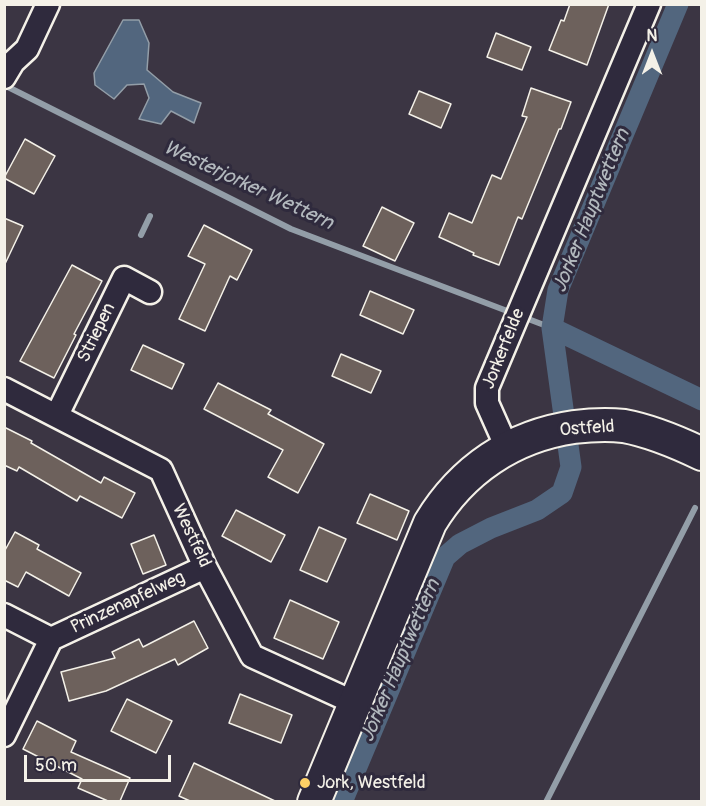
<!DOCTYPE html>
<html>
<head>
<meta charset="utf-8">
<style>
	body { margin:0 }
	#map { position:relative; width:706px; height:806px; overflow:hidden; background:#3b3543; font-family:Pangolin,sans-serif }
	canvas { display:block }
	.frame { position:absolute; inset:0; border:6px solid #f4f1e8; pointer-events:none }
	.north { position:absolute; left:622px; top:24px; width:60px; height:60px; -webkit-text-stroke:4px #2f2a3d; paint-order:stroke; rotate:0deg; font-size:16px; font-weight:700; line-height:24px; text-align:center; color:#f4f1e8 }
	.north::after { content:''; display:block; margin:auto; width:21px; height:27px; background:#f4f1e8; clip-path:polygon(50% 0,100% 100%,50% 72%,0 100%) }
	.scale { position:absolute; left:24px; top:755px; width:147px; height:27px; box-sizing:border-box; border:3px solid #f4f1e8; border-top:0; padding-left:8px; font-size:18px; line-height:21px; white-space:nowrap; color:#f4f1e8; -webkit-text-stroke:4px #2f2a3d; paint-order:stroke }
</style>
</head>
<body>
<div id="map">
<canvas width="706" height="806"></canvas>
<div class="frame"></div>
<div class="north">N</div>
<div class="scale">50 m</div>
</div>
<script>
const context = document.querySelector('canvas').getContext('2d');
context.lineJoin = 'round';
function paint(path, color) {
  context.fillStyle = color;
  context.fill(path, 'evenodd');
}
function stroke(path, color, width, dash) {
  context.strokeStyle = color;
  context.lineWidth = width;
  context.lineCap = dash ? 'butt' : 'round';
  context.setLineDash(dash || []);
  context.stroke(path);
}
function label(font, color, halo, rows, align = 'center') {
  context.font = font + ' Pangolin,sans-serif';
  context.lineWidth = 6;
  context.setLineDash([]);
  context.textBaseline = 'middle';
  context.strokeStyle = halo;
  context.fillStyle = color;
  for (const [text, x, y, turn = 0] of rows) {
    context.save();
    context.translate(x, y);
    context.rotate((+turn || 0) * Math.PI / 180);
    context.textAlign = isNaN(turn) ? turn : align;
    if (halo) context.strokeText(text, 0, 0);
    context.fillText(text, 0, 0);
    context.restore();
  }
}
const water = new Path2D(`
	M123 20H139L149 43 147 70 173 92 201 103 194 123 171 111 161 124 139 119 149 98 144 84 127 85 114 99 95 85 94 73Z`);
paint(water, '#52667e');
stroke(water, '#939ea8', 1.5);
stroke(new Path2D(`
	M4 85 291 229 552 328
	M141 235 150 216
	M546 802 695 508`), '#939ea8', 6);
stroke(new Path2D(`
	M552 328 702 400
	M342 802 445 557 460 544 491 528 537 510 562 493 571 467 552 328 558 290 678 4`), '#52667e', 21);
const building = new Path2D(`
	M570 4H609L587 65 549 50 561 20 564 21Z
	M496 33 531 47 522 70 487 57Z
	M531 88 571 102 561 129H559L522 219 518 217 499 265 473 255 474 253 439 237 449 213 472 223 492 175 501 179 527 117 522 116Z
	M419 91 451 104 441 128 409 114Z
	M25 139 55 156 34 194 4 178Z
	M382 207 414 223 395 261 363 246Z
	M4 218 23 226 4 266Z
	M204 225 252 250 237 280 230 276 205 331 179 319 205 264 188 256Z
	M72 265 102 281 74 334 76 335 54 378 20 361Z
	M370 291 414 310 403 334 360 315Z
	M143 345 184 364 172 389 131 370Z
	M341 354 381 371 371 393 332 376Z
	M218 383 271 410 268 414 324 444 298 493 268 477 283 450 204 409Z
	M4 427 32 441 31 443 101 483 104 477 135 493 122 518 80 496 77 501 19 467 17 471 4 465Z
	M370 494 409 511 397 540 357 523Z
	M236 510 285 535 271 562 222 536Z
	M319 527 346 539 327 582 300 570Z
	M15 532 39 545 37 549 81 573 69 596 26 572 18 587 4 580V552Z
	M154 535 166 565 143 574 131 544Z
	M290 600 339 622 323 659 274 638Z
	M194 621 208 648 178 665 175 659 106 691 69 701 61 672 115 658 112 652 139 639 143 647Z
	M240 694 292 715 281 743 229 723Z
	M127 699 172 721 156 753 111 731Z
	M37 721 76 741 71 752 130 778 120 801H108L78 788 82 779 23 749Z
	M194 763 275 801H190L179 796Z`);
paint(building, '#6d615c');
stroke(building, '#f4f1e8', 1.5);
const street = new Path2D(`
	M4 77 13 62 27 49 48 4
	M4 389 161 470 205 567 252 656 355 703
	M57 415 124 278 150 292
	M507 448 487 403V388L649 4
	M4 615 51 639
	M4 735 51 639 205 567`);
const secondary = new Path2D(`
	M314 802 430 523C462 470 512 436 574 427 590 425 607 424 624 426 651 431 677 442 702 454`);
stroke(street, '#f4f1e8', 27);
stroke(secondary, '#f4f1e8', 36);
stroke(street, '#2f2a3d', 22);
stroke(secondary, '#2f2a3d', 32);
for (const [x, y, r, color] of [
	[305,783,6,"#ffd166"]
]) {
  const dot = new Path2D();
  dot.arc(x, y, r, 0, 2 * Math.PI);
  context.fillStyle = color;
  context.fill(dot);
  stroke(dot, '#2f2a3d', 2);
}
label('18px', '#f4f1e8', '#2f2a3d', [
	["Striepen",97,333,-64],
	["Jorkerfelde",504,349,-68],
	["Ostfeld",587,429,-4],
	["Westfeld",191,536,65],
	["Prinzenapfelweg",128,603,-25]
]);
label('18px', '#f4f1e8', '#2f2a3d', [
	["Jork, Westfeld",317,783]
], 'left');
label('italic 20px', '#b3b9be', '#2f2a3d', [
	["Westerjorker Wettern",248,186,25],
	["Jorker Hauptwettern",592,211,-68],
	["Jorker Hauptwettern",401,661,-67]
]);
</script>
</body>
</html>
